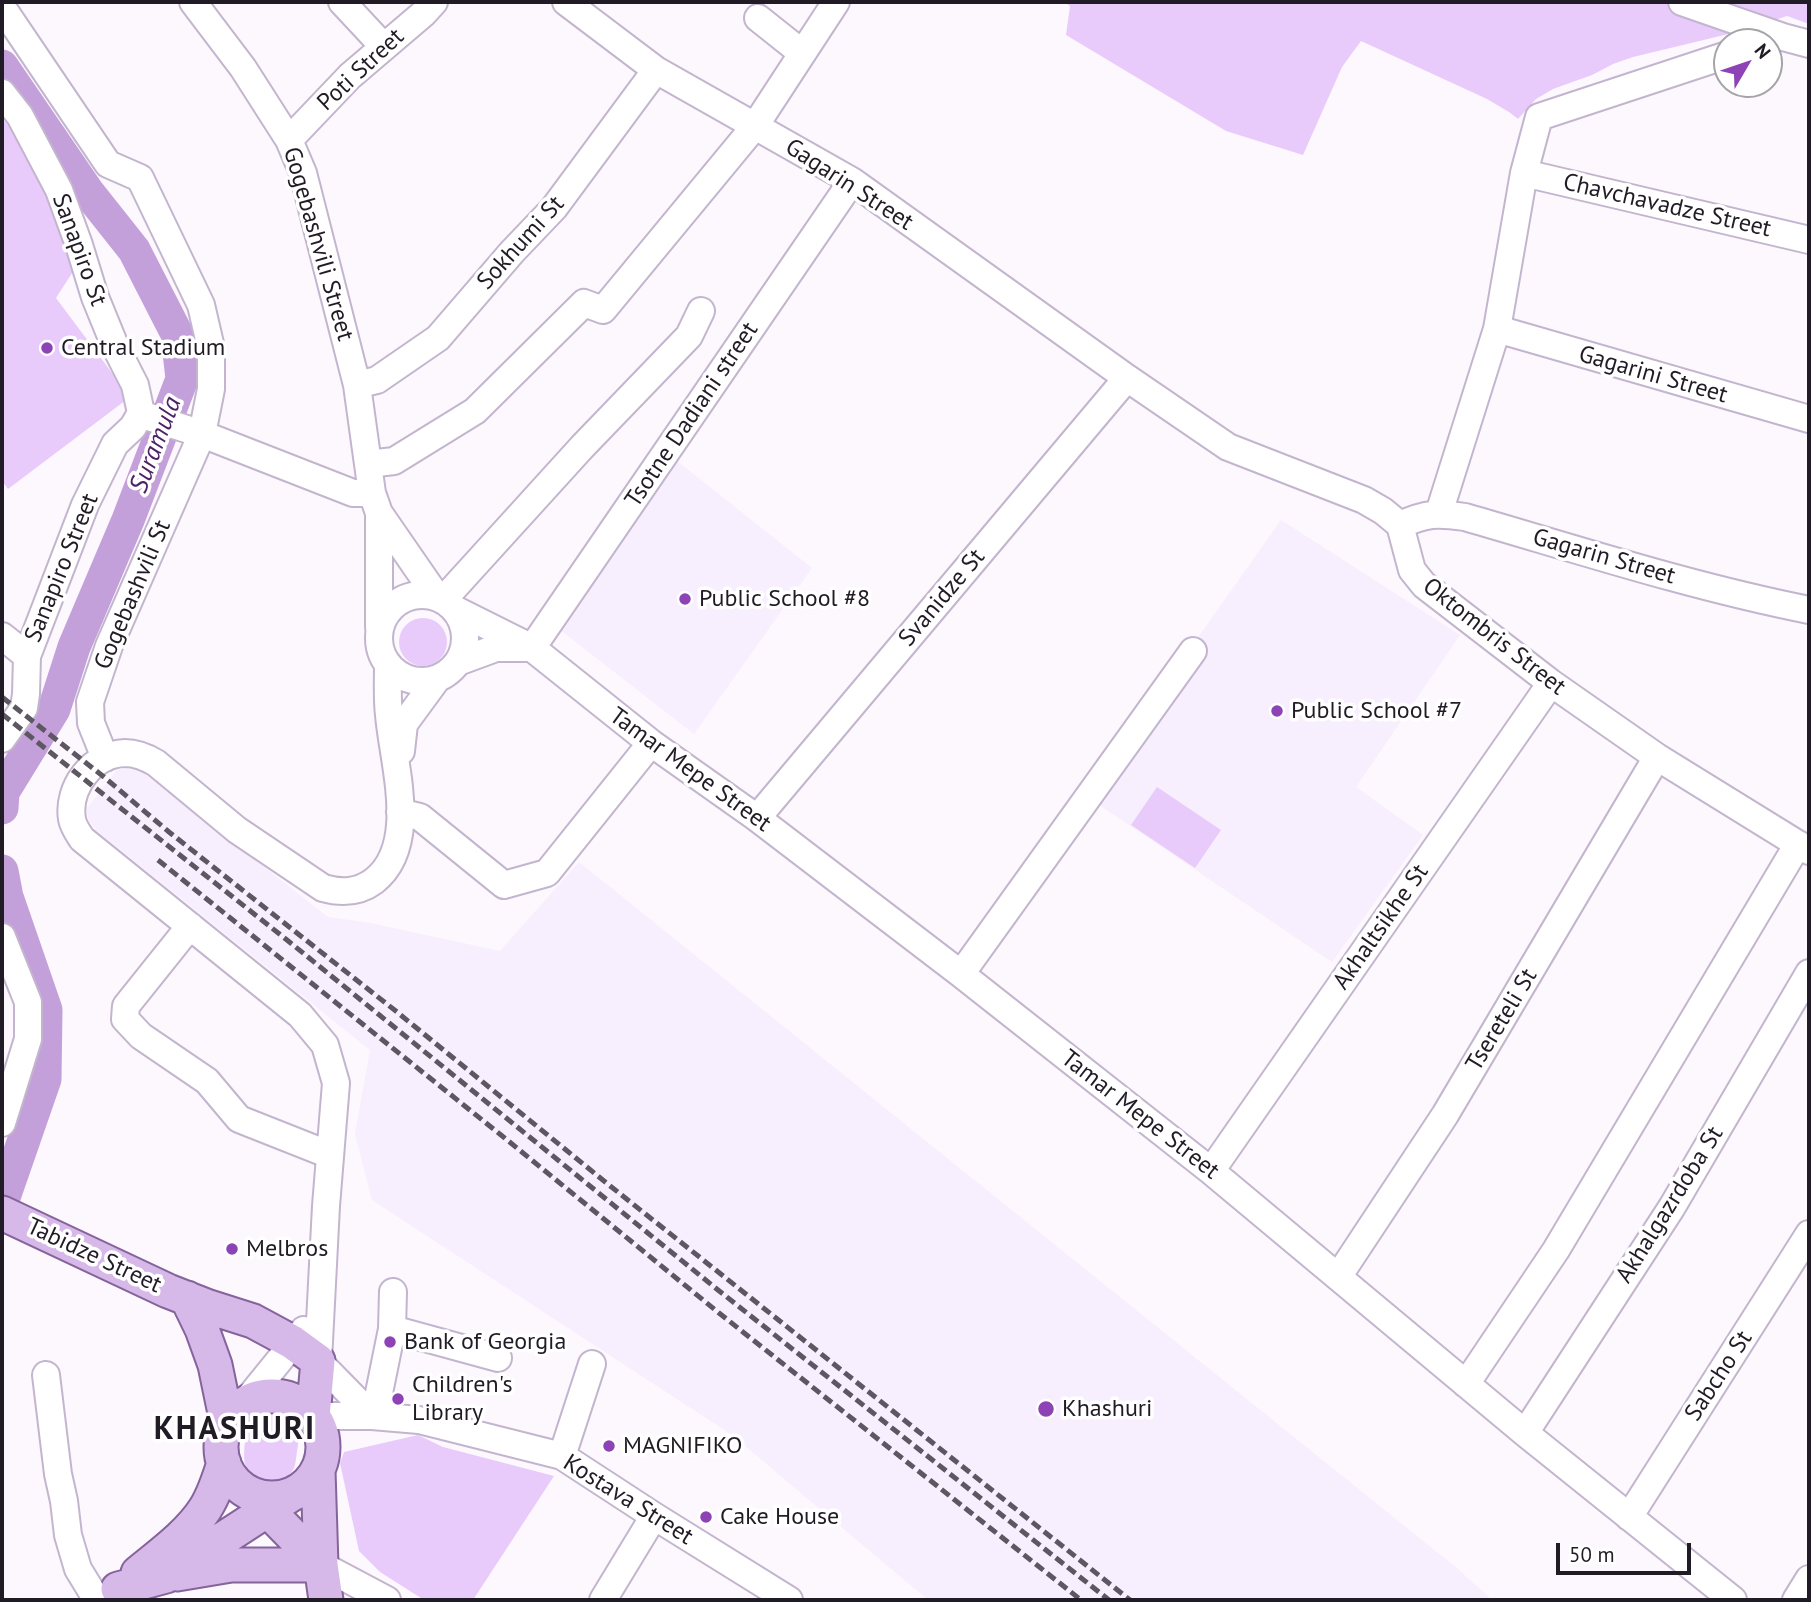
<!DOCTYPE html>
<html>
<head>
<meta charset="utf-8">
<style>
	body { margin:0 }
	#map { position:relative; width:1811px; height:1602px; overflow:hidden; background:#fcf8fe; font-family:"PT Sans",sans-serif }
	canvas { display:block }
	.frame { position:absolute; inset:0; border:4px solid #211b25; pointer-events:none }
	.north { position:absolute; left:1713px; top:28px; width:70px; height:70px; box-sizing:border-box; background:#fff; border:2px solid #a6a4a8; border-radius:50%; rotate:51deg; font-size:19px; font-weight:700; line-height:28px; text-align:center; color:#211b25 }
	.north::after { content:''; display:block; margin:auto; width:24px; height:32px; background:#8d43b5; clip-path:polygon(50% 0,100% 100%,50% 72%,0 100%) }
	.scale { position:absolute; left:1556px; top:1543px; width:135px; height:32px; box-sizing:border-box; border:4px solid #211b25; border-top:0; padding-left:9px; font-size:21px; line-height:24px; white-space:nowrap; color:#211b25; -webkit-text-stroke:5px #fff; paint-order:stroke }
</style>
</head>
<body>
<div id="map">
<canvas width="1811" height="1602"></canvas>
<div class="frame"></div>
<div class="north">N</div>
<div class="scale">50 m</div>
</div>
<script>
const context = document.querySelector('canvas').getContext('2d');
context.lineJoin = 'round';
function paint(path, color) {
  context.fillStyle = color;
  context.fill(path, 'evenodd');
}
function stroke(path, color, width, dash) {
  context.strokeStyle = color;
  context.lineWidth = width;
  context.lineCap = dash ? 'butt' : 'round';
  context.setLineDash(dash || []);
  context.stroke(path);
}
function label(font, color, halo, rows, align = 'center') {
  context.font = font + ' "PT Sans",sans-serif';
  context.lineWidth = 7;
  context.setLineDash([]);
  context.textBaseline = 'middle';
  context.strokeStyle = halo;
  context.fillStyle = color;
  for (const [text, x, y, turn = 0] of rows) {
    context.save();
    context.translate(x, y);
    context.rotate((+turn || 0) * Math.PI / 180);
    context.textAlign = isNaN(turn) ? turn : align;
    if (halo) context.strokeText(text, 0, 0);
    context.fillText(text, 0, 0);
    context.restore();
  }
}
paint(new Path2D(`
	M677 461 812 568 694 734 559 629Z
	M1281 520 1460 635 1356 787 1423 835 1332 962 1086 796Z
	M132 768 144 773 328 917 370 923 500 951 579 862 1458 1569 1492 1600H928L732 1435 372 1200 355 1134 370 1050 97 831 88 819 87 808 117 770Z`), '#f7effd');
paint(new Path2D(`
	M1064 2H1809V24L1787 16 1741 31 1633 57 1613 64 1592 75 1553 89 1536 99 1518 119 1509 112 1487 99 1361 41 1342 67 1303 155 1226 131 1066 35 1070 6Z
	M2 118 43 166 76 267 56 298 130 397 8 489 2 481Z
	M399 642a24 24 0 1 1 48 0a24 24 0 1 1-48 0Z
	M1157 787 1221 830 1195 868 1131 825Z
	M272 1407C300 1410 301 1429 297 1452 296 1456 296 1463 294 1468 289 1478 277 1485 267 1483 242 1479 243 1460 245 1441 246 1434 245 1425 249 1419 255 1411 263 1408 272 1407Z
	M418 1435 443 1447 554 1476 473 1600H424L380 1572 359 1551 340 1463 344 1452Z`), '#e8cbfb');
stroke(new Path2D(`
	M2 66 88 192 134 250 177 334 182 379 128 520 74 647 54 709 3 792 2 808
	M2 871 7 897 46 1010 45 1079 2 1203`), '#c3a0da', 33);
const minor = new Path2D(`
	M193 2 243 68 289 140 303 173 357 385 372 493 379 513 437 597
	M342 2 384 47
	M566 2 656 70 852 181 1127 378 1228 447 1364 500 1383 511 1400 525 1412 570 1424 585 1551 683 1657 757 1809 851
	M1682 2 1783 37 1809 44
	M6 13 108 164 140 178 201 305 211 348V389L202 434 109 646 90 702 91 723 105 758
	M758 18 802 53
	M2 93 20 116 59 190 79 245 95 297 115 346 135 385 141 413
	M289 140 350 76 424 13 434 2
	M1524 173 1809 240
	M1497 329 1809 419
	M357 385 377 380 438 338 512 252 554 208 656 70
	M368 464 394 461 475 411 584 303 603 310 755 126 836 2
	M1439 513 1497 329 1524 173 1539 117 1727 55
	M1400 525C1427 513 1436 513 1465 517 1579 550 1693 587 1809 610
	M379 638a43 43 0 1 1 86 0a43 43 0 1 1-86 0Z
	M443 600 582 447 689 336 701 311
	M454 609 532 648 651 743 757 818 961 974 1211 1171 1525 1433 1733 1600
	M379 627V513
	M2 636 27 656
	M532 648 852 181
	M458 662 496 648H527
	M2 739 24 708 26 694 27 656 85 505 115 444 133 427 141 413 149 417 202 434 353 493H372
	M401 751 404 724 437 679
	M400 812 420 817 504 885 547 873 651 743
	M757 818 1127 378
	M190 926 126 1006 125 1019 141 1036 207 1081 239 1119 330 1155
	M2 937 28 1002V1039L2 1123
	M961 974 1193 651
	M1211 1171 1551 683
	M1338 1277 1445 1115 1657 757
	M392 1329 498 1358
	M46 1375 58 1474 64 1501 68 1535 78 1569 97 1600
	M1466 1384 1556 1250 1798 844
	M243 1405 304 1330
	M313 1416H372L419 1420 562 1456 654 1516 789 1600
	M372 1416 318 1361 326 1206 336 1083 325 1045 300 1015 82 839C78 833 73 826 72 819 67 788 92 754 125 753 136 753 146 757 156 763L237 830 323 888C341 893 358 893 374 881 420 845 393 764 389 715 387 699 388 682 388 666
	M387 1417 379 1393 392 1329 393 1292
	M1525 1433 1672 1207 1809 973
	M562 1456 592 1364
	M1629 1517 1809 1234
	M321 1565 387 1600
	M603 1600 654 1516
	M1796 1600 1809 1579`);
const major = new Path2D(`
	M2 1213 168 1291 209 1307 253 1321 292 1342 318 1361 313 1416
	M187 1298 202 1329 215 1365 227 1423
	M221 1447a51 51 0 1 1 102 0a51 51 0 1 1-102 0Z
	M318 1470 321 1565 326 1600
	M252 1494 321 1565
	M138 1573C161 1554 189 1534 205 1509 214 1495 219 1479 224 1463
	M177 1574 231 1565H321
	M118 1589 166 1576 289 1496`);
stroke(minor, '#c4b5cf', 30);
stroke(major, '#85639b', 37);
stroke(minor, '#fff', 26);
stroke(major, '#d6b9e9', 33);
stroke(new Path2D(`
	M2 697 104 777 169 832 397 1012 604 1181 1130 1600
	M2 714 287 940 718 1290 1109 1600
	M158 860 501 1135 719 1313 1081 1600`), '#5c5760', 5, [10, 5]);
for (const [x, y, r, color] of [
	[47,348,7,"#8d43b5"],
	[685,599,7,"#8d43b5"],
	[1277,711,7,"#8d43b5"],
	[232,1249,7,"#8d43b5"],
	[390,1342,7,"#8d43b5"],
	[398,1399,7,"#8d43b5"],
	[1046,1409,9,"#8d43b5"],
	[609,1446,7,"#8d43b5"],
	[706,1517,7,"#8d43b5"]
]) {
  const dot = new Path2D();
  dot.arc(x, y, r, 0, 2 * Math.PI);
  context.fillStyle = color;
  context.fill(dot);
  stroke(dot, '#fff', 2.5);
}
label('24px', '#211b25', '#fff', [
	["Poti Street",361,70,-43],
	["Gagarin Street",849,185,33],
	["Chavchavadze Street",1667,206,13],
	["Sokhumi St",521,243,-48],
	["Gogebashvili Street",318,244,74],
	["Sanapiro St",79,250,70],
	["Gagarini Street",1653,375,16],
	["Tsotne Dadiani street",692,415,-56],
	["Gagarin Street",1604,557,16],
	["Sanapiro Street",62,568,-68],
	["Gogebashvili St",133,595,-67],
	["Svanidze St",942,598,-50],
	["Oktombris Street",1494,637,38],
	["Tamar Mepe Street",690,770,36],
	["Akhaltsikhe St",1381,927,-55],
	["Tsereteli St",1502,1020,-59],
	["Tamar Mepe Street",1140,1115,38],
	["Akhalgazrdoba St",1670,1205,-58],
	["Tabidze Street",94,1256,25],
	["Sabcho St",1719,1376,-57],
	["Kostava Street",628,1500,32]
]);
label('24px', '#211b25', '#fff', [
	["Central Stadium",61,348],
	["Public School #8",699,599],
	["Public School #7",1291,711],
	["Melbros",246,1249],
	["Bank of Georgia",404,1342],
	["Children's",412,1385],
	["Library",412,1413],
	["Khashuri",1062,1409],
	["MAGNIFIKO",623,1446],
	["Cake House",720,1517]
], 'left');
label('italic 26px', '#4e2267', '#fff', [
	["Suramula",156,445,-69]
]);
context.letterSpacing = '2px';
label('bold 32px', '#211b25', '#fff', [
	["KHASHURI",235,1430]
]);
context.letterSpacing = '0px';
</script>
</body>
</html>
